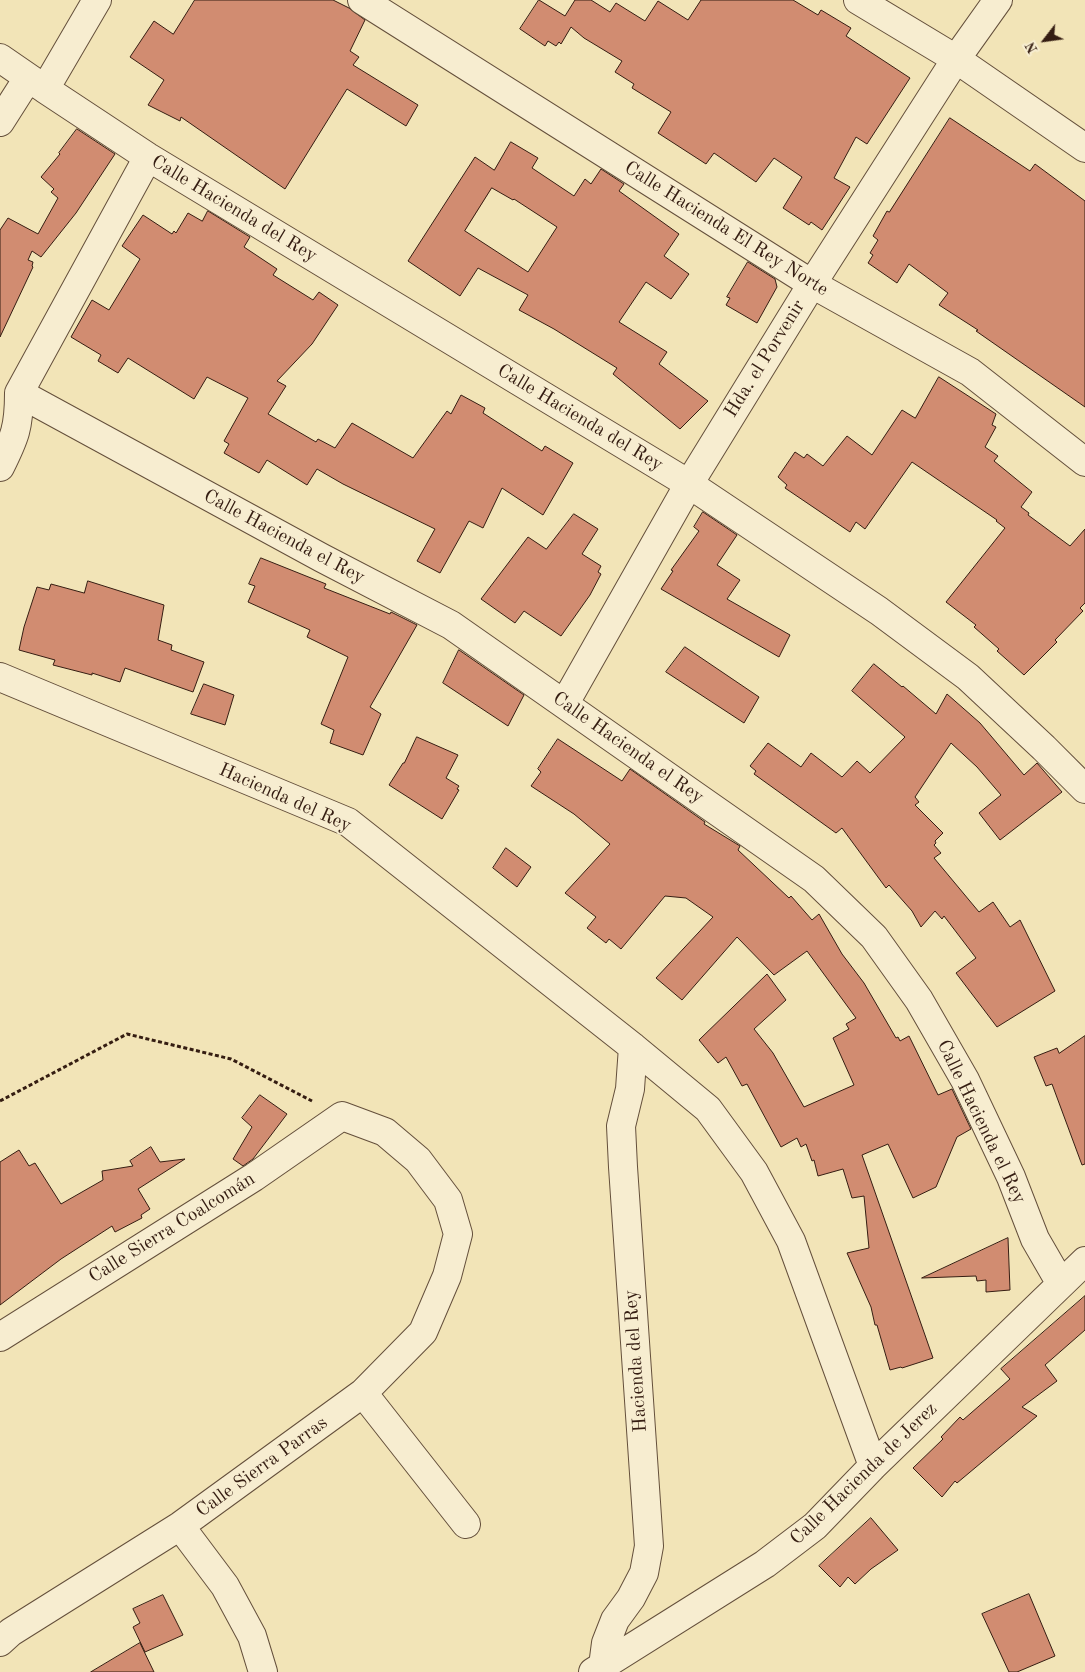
<!DOCTYPE html>
<html>
<head>
<meta charset="utf-8">
<style>
	body { margin:0 }
	#map { position:relative; width:1085px; height:1672px; overflow:hidden; background:#f2e4b7; font-family:"Old Standard TT",serif }
	canvas { display:block }
	.north { position:absolute; left:1020px; top:15px; width:50px; height:50px; -webkit-text-stroke:4px #f7edd0; paint-order:stroke; rotate:240deg; font-size:14px; font-weight:700; line-height:20px; text-align:center; color:#351d12 }
	.north::after { content:''; display:block; margin:auto; width:18px; height:22px; background:#351d12; clip-path:polygon(50% 0,100% 100%,50% 72%,0 100%) }
</style>
</head>
<body>
<div id="map">
<canvas width="1085" height="1672"></canvas>
<div class="north">N</div>
</div>
<script>
const context = document.querySelector('canvas').getContext('2d');
context.lineJoin = 'round';
function paint(path, color) {
  context.fillStyle = color;
  context.fill(path, 'evenodd');
}
function stroke(path, color, width, dash) {
  context.strokeStyle = color;
  context.lineWidth = width;
  context.lineCap = dash ? 'butt' : 'round';
  context.setLineDash(dash || []);
  context.stroke(path);
}
function label(font, color, halo, rows, align = 'center') {
  context.font = font + ' "Old Standard TT",serif';
  context.lineWidth = 4;
  context.setLineDash([]);
  context.textBaseline = 'middle';
  context.strokeStyle = halo;
  context.fillStyle = color;
  for (const [text, x, y, turn = 0] of rows) {
    context.save();
    context.translate(x, y);
    context.rotate((+turn || 0) * Math.PI / 180);
    context.textAlign = isNaN(turn) ? turn : align;
    if (halo) context.strokeText(text, 0, 0);
    context.fillText(text, 0, 0);
    context.restore();
  }
}
const building = new Path2D(`
	M195 0H333L349 8 365 20 350 51 359 57 353 65 418 105 406 126 347 89 285 189 181 117 180 121 148 105 164 80 130 57 154 21 173 34Z
	M539 0 565 16 575 0H591L610 12 616 3 645 21 658 1 688 20 701 0H793L818 15 821 10 851 28 846 36 910 78 867 144 856 137 834 178 850 187 822 230 811 222 809 225 783 208 802 177 774 158 756 182 714 153 706 164 658 133 671 112 632 88 634 84 615 72 622 61 584 38 571 27 561 44 559 42 556 46 548 41 545 46 520 29Z
	M950 118 1030 171 1035 164 1085 201V407L976 331 978 330 939 305 948 293 909 264 897 283 868 263 873 255 870 253 878 240 873 236 887 211 889 212Z
	M77 129 115 154 76 213 41 257 32 251 28 260 33 262 32 266 33 267 0 337V230L8 218 38 234 58 198 51 192 54 189 41 177 60 154 59 153Z
	M511 142 538 158 532 168 574 196 585 179 591 184 601 169 624 184 619 191 679 234 664 256 689 274 671 299 646 282 619 322 667 352 659 364 708 401 680 429 613 374 617 368 554 329 519 310 528 295 478 268 460 296 408 261 475 157 494 170ZM492 188 513 200 514 199 557 227 528 272 465 231Z
	M208 211 250 237 244 247 277 269 273 275 313 300 319 292 338 305 312 344 277 381 286 386 268 414 316 442 318 439 335 448 352 423 413 458 447 411 451 414 461 395 485 408 483 413 542 451 545 446 573 463 543 515 502 488 483 528 469 521 440 573 417 561 435 529 343 484 317 469 307 485 267 460 259 473 224 453 229 444 224 441 248 398 207 377 194 399 128 358 118 373 98 361 101 355 71 337 92 300 109 310 140 259 122 246 143 215 172 234 174 231 176 233 188 213 202 221Z
	M748 262 775 279 777 287 757 323 726 305 730 298 727 297Z
	M939 377 996 414 992 425 996 427 985 447 998 456 994 461 1032 492 1021 507 1029 513 1028 515 1070 546 1085 529V603L1080 608 1083 611 1055 640 1057 642 1024 675 997 651 999 649 974 627 976 625 946 602 1005 528 996 521 997 520 912 462 865 529 856 522 850 532 785 488 787 485 778 477 795 452 804 458 807 454 823 466 847 436 872 455 902 410 915 418Z
	M703 512 737 535 717 565 740 580 727 599 790 635 779 657 661 589 673 571 671 570 699 531 694 527Z
	M574 514 598 529 582 554 601 566 598 572 601 574 590 595 561 636 524 611 515 623 481 599 528 537 546 549Z
	M261 558 326 584 324 588 390 614 391 612 417 625 370 707 381 714 363 755 330 743 334 730 321 724 348 657 307 637 310 630 248 602 255 586 249 584Z
	M88 581 164 605 158 640 172 645 171 650 204 662 193 692 125 668 120 682 92 673V675L53 665 55 660 19 650 24 627 37 587 49 590 51 584 84 593Z
	M685 647 759 697 744 723 666 672Z
	M459 650 524 695 508 726 443 683Z
	M874 664 902 687 903 686 936 714 947 694 980 723 1024 775 1037 763 1062 792 1000 840 979 813 1001 795 977 767 951 743 915 797 919 802 915 805 943 833 935 841 936 843 934 845 941 853 934 858 979 912 993 902 1010 927 1020 920 1055 991 997 1027 956 973 976 958 944 916 942 919 935 911 921 927 912 911 889 885 886 888 842 828 836 833 754 774 756 771 750 766 768 743 801 767 811 753 842 777 857 761 870 773 905 737 852 691Z
	M204 684 234 695 225 725 191 714Z
	M417 737 458 755 446 778 459 786 457 789 459 790 442 819 389 785 403 763H404Z
	M558 739 622 781 630 769 705 822 704 824 740 846 738 850 789 898 791 896 812 920 819 914 842 954 864 983 896 1038 898 1037 900 1041 909 1036 938 1095 952 1089 971 1129 957 1137 936 1187 913 1198 888 1144 862 1155 933 1358 902 1368 901 1367 890 1370 877 1325H875L871 1307 847 1253 869 1248 864 1196 852 1198 843 1169 818 1176 814 1160 812 1161 806 1144 801 1147 797 1138 781 1147 747 1084 742 1086 726 1057 718 1063 699 1040 767 974 786 1000 754 1029 773 1053 804 1107 854 1085 833 1038 849 1029 846 1024 856 1018 807 951 774 975 737 937 682 1000 656 978 713 917 686 898 665 896 621 949 609 939 606 943 587 928 596 917 565 893 610 844 574 814 531 786 541 772 538 769Z
	M506 848 531 867 517 887 493 868Z
	M1085 1036V1164L1082 1165 1052 1084 1046 1086 1034 1057 1057 1048 1059 1053Z
	M260 1095 287 1114 253 1159 243 1166 233 1159 252 1127 242 1118Z
	M151 1147 160 1162 185 1159 138 1189 150 1209 141 1215 142 1218 115 1232 112 1226 61 1259 0 1305V1162L19 1150 29 1166 35 1163 61 1204 103 1180 102 1171 133 1166 130 1161Z
	M1008 1238 1010 1290 986 1292V1280L977 1281 976 1276 922 1278Z
	M1085 1296V1330L1045 1365 1057 1381 1022 1407 1037 1416 957 1483 955 1481 942 1497 913 1468 943 1439 941 1437 960 1417 963 1420 1010 1379 1001 1369Z
	M871 1518 898 1550 871 1569 855 1584 848 1577 840 1587 819 1566Z
	M1029 1594 1055 1656 1017 1672H1009L982 1614Z
	M163 1595 183 1635 145 1652 133 1627 140 1623 133 1609Z
	M140 1643 154 1672H91Z`);
paint(building, '#d18c71');
stroke(building, '#351d12', 1);
const minor = new Path2D(`
	M362 0 812 284 970 372 1085 462
	M858 0 956 59 1085 148
	M0 58 45 89 97 0
	M45 89 148 157 689 484 879 611 968 677 1044 748 1085 789
	M0 122 28 78
	M19 393 322 558 451 625 814 879 874 937 919 1000 965 1080 1011 1177 1035 1239 1061 1284
	M0 467C15 437 19 427 19 393L148 157
	M0 677 348 822 633 1047 708 1109 754 1172 791 1241 873 1466
	M565 703 689 484 812 284 956 59 998 0
	M0 1337 254 1177 342 1116 385 1132 418 1160 448 1200 458 1234 447 1276 423 1332 363 1393 180 1526 11 1632 0 1642
	M363 1393 466 1524
	M180 1526 225 1586 252 1636 263 1672
	M603 1666 606 1643 615 1620 631 1598 644 1573 649 1546 623 1167 621 1126 630 1089 633 1047
	M593 1672 765 1564 815 1526 873 1466 1085 1261`);
stroke(minor, '#644f3b', 30);
stroke(new Path2D(`
	M0 1101 127 1034 231 1059 312 1101`), '#351d12', 3, [4, 2.5]);
stroke(minor, '#f7edd0', 28);
label('19px', '#351d12', '#f7edd0', [
	["Calle Hacienda del Rey",234,209,31],
	["Calle Hacienda El Rey Norte",726,229,32],
	["Hda. el Porvenir",765,359,-58],
	["Calle Hacienda del Rey",580,418,31],
	["Calle Hacienda el Rey",284,537,28],
	["Calle Hacienda el Rey",628,748,35],
	["Hacienda del Rey",285,798,24],
	["Calle Hacienda el Rey",981,1122,64],
	["Calle Sierra Coalcomán",172,1228,-32],
	["Hacienda del Rey",636,1361,-94],
	["Calle Sierra Parras",262,1467,-36],
	["Calle Hacienda de Jerez",864,1474,-44]
]);
</script>
</body>
</html>
